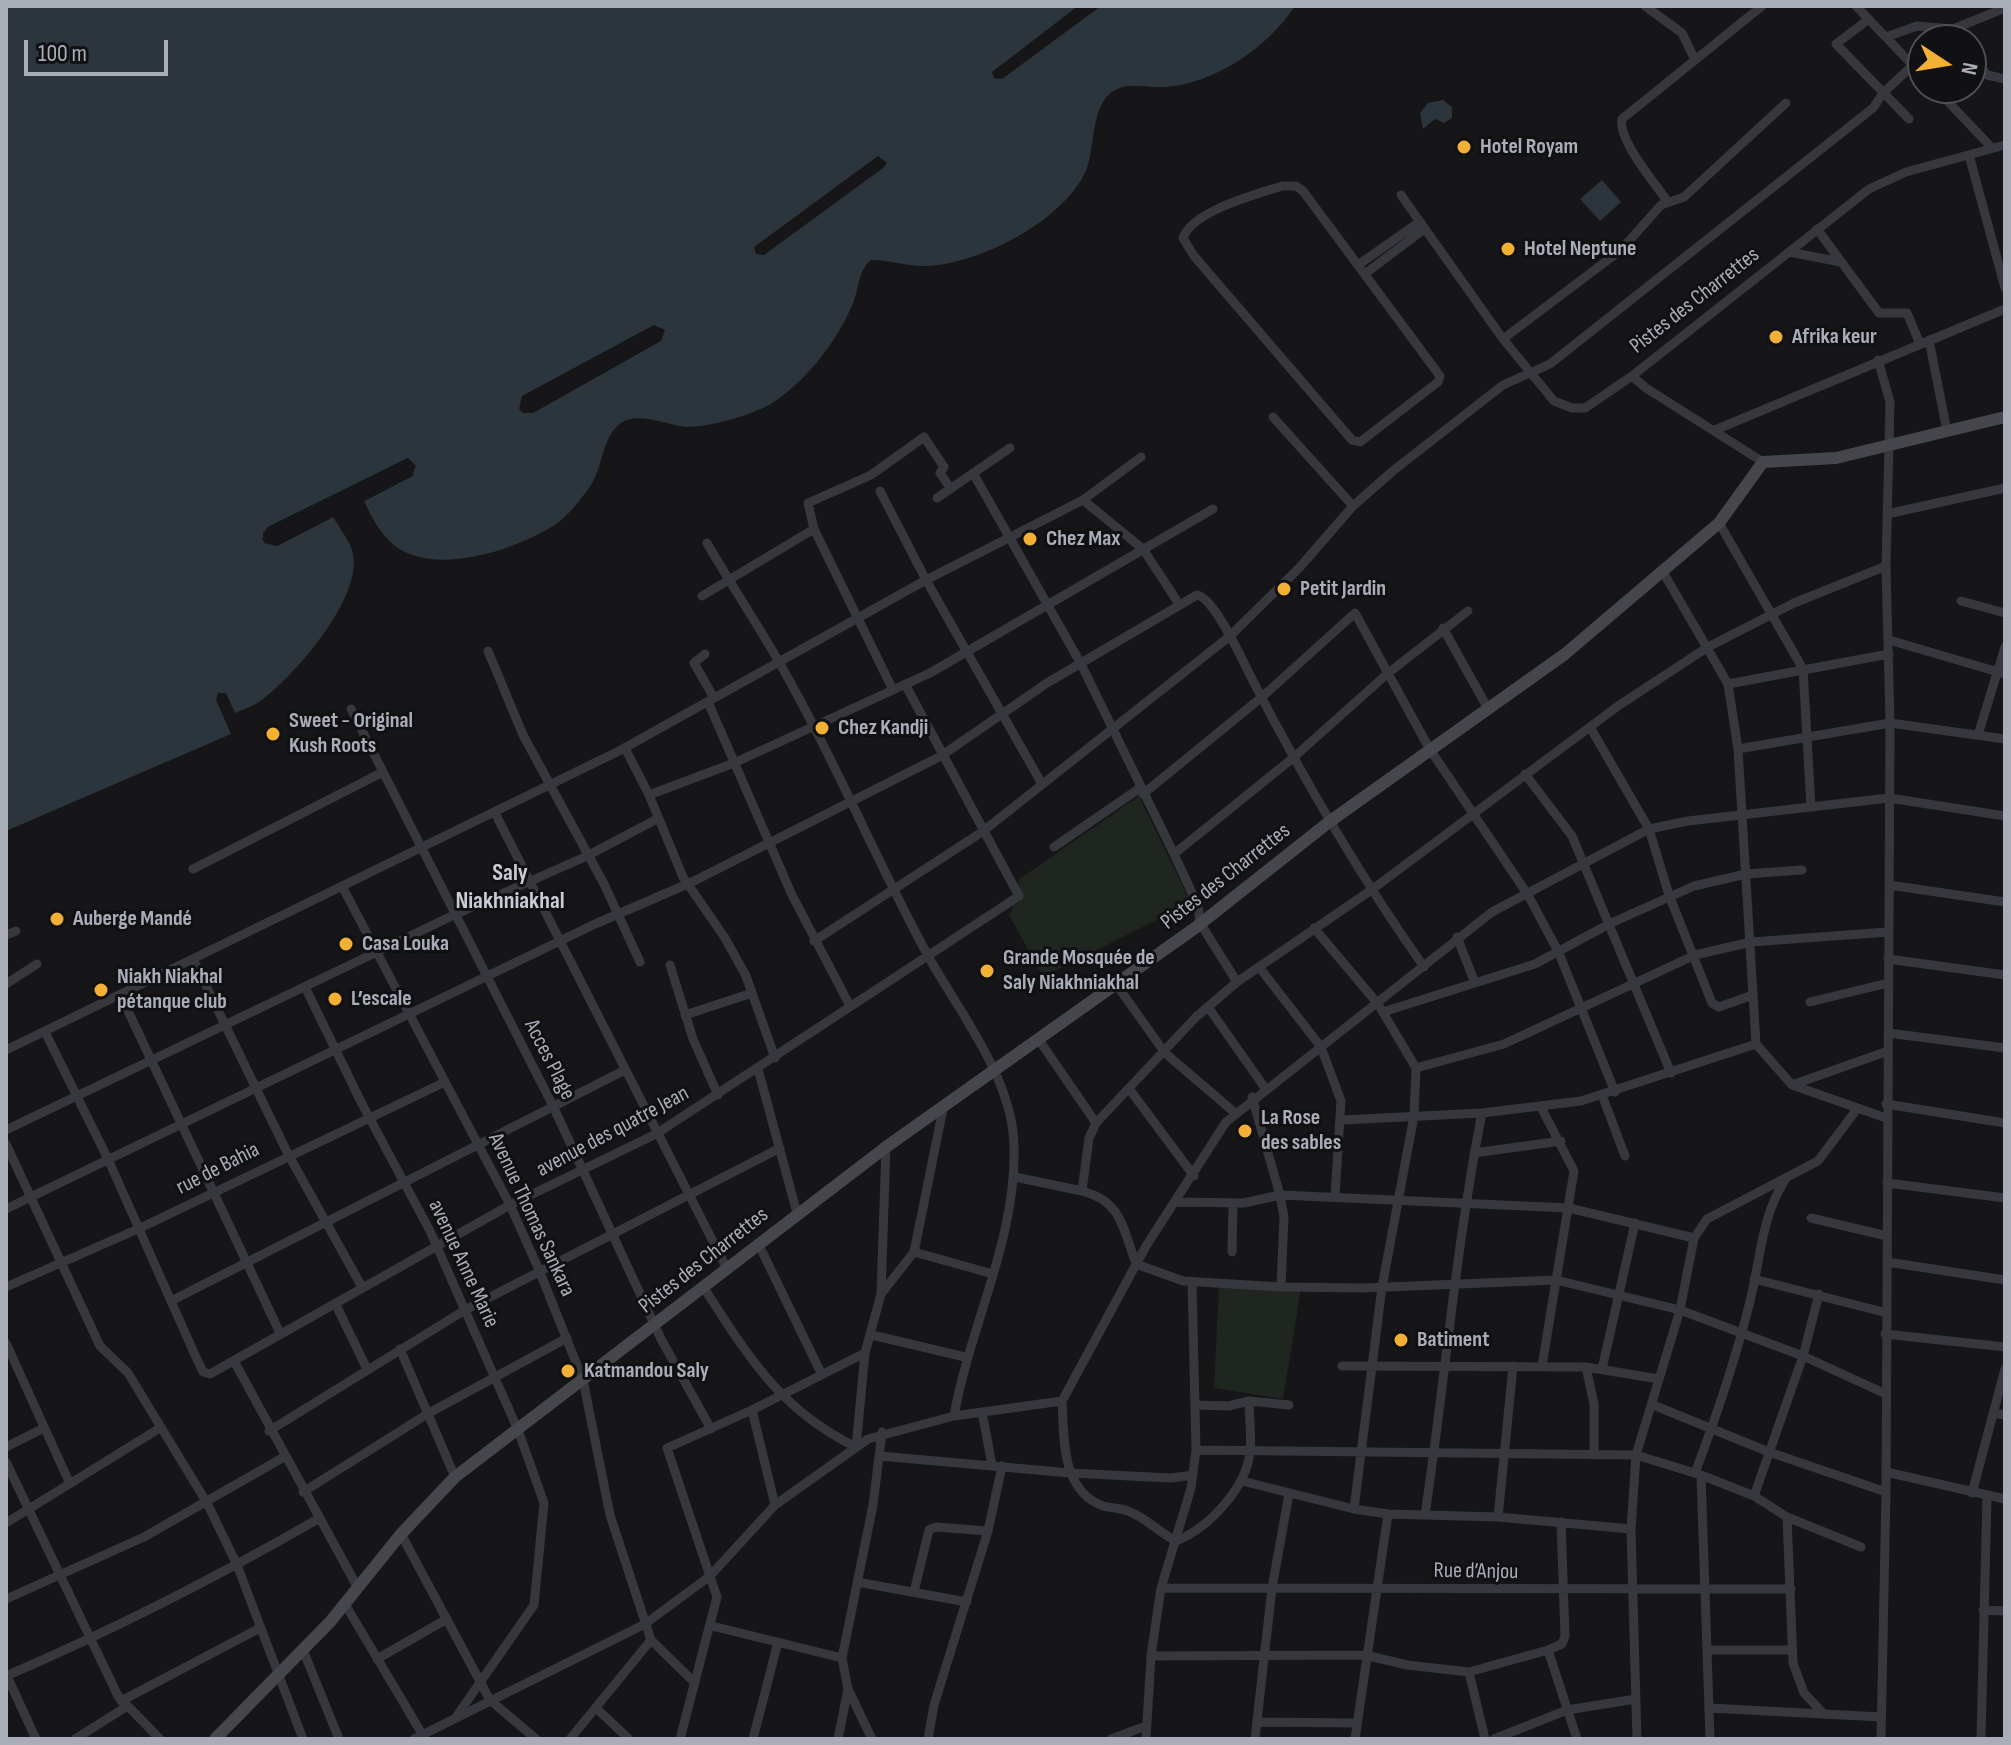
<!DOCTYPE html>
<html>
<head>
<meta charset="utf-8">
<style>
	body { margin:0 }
	#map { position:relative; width:2011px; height:1745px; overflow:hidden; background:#161618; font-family:"Sofia Sans Condensed",sans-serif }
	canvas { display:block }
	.frame { position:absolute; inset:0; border:8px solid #a8adb8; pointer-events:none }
	.north { position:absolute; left:1907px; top:24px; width:80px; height:80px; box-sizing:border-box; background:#111113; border:2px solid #4d4f55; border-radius:50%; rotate:102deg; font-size:22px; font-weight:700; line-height:32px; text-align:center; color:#a8adb8 }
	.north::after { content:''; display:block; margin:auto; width:28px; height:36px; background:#f2b134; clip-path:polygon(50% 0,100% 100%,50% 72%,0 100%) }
	.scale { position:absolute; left:24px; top:40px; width:144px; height:36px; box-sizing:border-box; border:4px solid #a8adb8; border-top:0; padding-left:10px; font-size:24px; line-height:28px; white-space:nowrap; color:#a8adb8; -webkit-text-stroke:6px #111113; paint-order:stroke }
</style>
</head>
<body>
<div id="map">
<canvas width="2011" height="1745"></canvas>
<div class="frame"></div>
<div class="north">N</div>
<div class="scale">100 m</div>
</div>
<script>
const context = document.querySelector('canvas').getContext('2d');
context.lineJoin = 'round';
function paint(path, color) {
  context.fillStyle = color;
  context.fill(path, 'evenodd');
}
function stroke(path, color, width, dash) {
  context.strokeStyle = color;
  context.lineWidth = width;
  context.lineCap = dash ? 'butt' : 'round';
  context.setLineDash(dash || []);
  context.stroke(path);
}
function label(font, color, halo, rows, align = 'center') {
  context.font = font + ' "Sofia Sans Condensed",sans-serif';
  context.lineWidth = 6;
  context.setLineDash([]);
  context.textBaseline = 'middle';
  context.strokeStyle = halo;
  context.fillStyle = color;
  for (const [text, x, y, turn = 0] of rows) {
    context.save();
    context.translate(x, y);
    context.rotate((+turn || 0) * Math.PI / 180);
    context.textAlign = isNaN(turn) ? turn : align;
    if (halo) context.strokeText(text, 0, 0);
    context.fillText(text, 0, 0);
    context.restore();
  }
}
paint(new Path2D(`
	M1139 796 1191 903 1043 977 1009 915 1019 894 1018 880Z
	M1219 1284 1301 1289 1283 1399 1214 1388Z`), '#1e261f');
paint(new Path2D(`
	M6 6H1295C1268 47 1214 85 1163 87 1148 88 1130 82 1115 90 1091 103 1095 145 1087 168 1067 220 974 268 920 266 904 265 888 260 871 260 857 272 860 286 853 303 837 342 805 383 769 405 749 416 709 427 687 427 667 426 640 411 621 423 601 437 603 470 589 488 580 500 568 516 556 524 518 549 437 577 395 546 380 534 372 518 364 501L414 475 408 458 268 527 262 540 277 546 333 517C339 527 348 539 352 550 366 594 296 674 263 699 256 705 244 709 235 713L226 693H218L216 700 231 734 6 831Z
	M1443 100 1452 107V118L1444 123 1435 119 1423 129 1420 113 1428 103Z
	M1602 180 1621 202 1600 221 1580 199Z`), '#2c353c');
paint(new Path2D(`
	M1078 6H1101L1002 79 994 78 992 72Z
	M878 156 887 163 883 168 764 255 756 254 754 247Z
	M654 325 665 330 661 341 533 413H523L519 409 522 396Z
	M408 458 416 466 411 477 360 503 362 498 411 472V465L404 463 270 531 266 539 276 543 331 513 337 515 277 546 264 543 263 533 268 527Z`), '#161618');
stroke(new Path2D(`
	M1645 6 1682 33 1695 60
	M1856 6 1923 76
	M1869 19 1836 44 1909 119
	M1886 37 1917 26 1953 29 2005 8
	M1971 54 1987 75 2005 79
	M1935 88 1992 148
	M1969 155 2005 288
	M1282 186H1296L1303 191 1440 376 1438 382 1360 442 1352 440 1194 256 1183 238C1192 211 1257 194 1282 186Z
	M1401 195 1503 339 1554 401 1572 408H1585L1632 376
	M1667 201C1655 183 1617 139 1622 119L1762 6
	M1817 229 1879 313H1907L1920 344
	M1789 252 1841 262
	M1358 265 1418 223
	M1366 273 1423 230
	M1503 339 1621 250 1661 205 1684 197 1786 103
	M1929 340 1947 431
	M1878 360 1890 402 1886 566 1890 723 1886 1492 1881 1739
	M1273 417 1353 506
	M1715 430 2005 309
	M1763 462 1646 388 1632 376 1869 189 1906 172 2005 145
	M973 473 1081 664 1174 854 1198 906 1200 923 1237 982
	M880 491 926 580 1042 784
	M937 498 1010 448
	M1083 500 1143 549 1179 604
	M1887 514 2005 488
	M1719 523 1803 669 1811 807
	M707 543C730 583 756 622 779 662 833 756 875 858 927 954 959 1012 1012 1077 1014 1145 1017 1239 970 1325 954 1416
	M1663 572 1728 684 1738 749 1756 1044 1792 1085 1886 1118
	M702 596 814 529
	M1961 601 2005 613
	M1443 628 1487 707
	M1889 640 2005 674
	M488 651 523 735 604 884 640 962
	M705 654 694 663 714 698
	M1728 684 1889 654
	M893 690 814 529 808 503 871 475 924 437 944 467 940 473 950 488
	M708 702 792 895 850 1006
	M351 709 553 1106 661 1339 711 1429
	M1590 727 1649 829 1669 895 1712 1003 1719 1007 1750 996
	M1978 735 2005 647
	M625 748 649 795 683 877 725 938 746 976 775 1058
	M1738 749 1890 723 2005 739
	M1525 774 1572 836 1671 1073
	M1143 794 1262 697 1355 613 1429 748 1528 895 1558 951 1615 1092
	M649 795 734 763 930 673 1213 509
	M495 813 727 1269
	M1054 847 1140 788
	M1174 854 1293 758 1387 674 1468 611
	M193 869 381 773
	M1889 885 2005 902
	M343 888 510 1205 539 1270 583 1380 610 1515 651 1640 695 1683
	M1314 928 1378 1004 1416 1068 1414 1116 1382 1287 1354 1509
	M6 935 16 931
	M1457 937 1475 983
	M814 941 982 832 1230 636 1300 567 1353 506 1394 470 1503 385 1550 364 1873 108 1884 92 1913 65
	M1888 959 2005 975
	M194 961 288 1154 362 1287
	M670 965 693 1039 718 1095
	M1259 967 1321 1047 1341 1101 1335 1196
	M6 984 37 964
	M1116 984 1165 1053 1234 1112
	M305 987 361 1102 430 1231 518 1430 544 1503 534 1605 456 1717
	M120 994 280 1333
	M1810 1002 1888 983
	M1208 1007 1265 1088
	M1383 1012 1535 964 1611 923 1694 886 1746 874 1802 870
	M685 1015 752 993
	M45 1032 108 1159 195 1355 203 1372 210 1374 510 1205 656 1134 1019 896 905 684
	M1888 1033 2005 1048
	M1039 1040 1096 1123
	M6 1050 619 751 926 580 1083 500 1141 457
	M1416 1068 1504 1044 1695 955 1751 942 1888 932
	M758 1069 797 1213
	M1792 1085 1888 1051
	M1130 1090 1194 1176
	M1602 1095 1625 1156
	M1252 1097 1280 1195 1284 1217 1281 1287
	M1886 1104 2005 1123
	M1541 1107 1574 1171 1542 1366
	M1343 1120 1482 1113 1581 1101 1756 1044
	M6 1130 454 915 587 856 657 819
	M6 1144 100 1346 128 1373 207 1503 237 1565 303 1739
	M1474 1153 1561 1141
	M1015 1177 1082 1191 1089 1138 1096 1123 1196 1017 1237 982 1370 891 1618 706 1708 647 1794 603 1886 566
	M1887 1183 2005 1198
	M1082 1191C1122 1201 1123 1229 1136 1264L1183 1281 1281 1287 1363 1288 1556 1280 1680 1310 1803 1356 1886 1394
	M1176 1202 1244 1203 1280 1195 1569 1208 1694 1238
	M6 1209 595 924 690 883 941 756 1047 683 1197 595C1215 598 1243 662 1252 679 1304 780 1359 875 1424 967
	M1811 1218 1887 1236
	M758 1243 821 1373
	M914 1252 993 1274
	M1232 1252 1233 1203
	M1887 1262 2005 1280
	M1754 1279 1887 1313
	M6 1287 138 1229 445 1082
	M704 1288C748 1356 780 1410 856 1447L865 1353 881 1294 914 1252 944 1104
	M881 1294 886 1147
	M171 1301 625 1070
	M335 1303 367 1369
	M1885 1334 2005 1347
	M872 1335 965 1357
	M6 1343 70 1484
	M400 1349 455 1477
	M234 1361 358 1588
	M1342 1366 1586 1367 1659 1379
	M1586 1367 1594 1404V1455
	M1602 1369 1635 1223
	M1062 1401C1064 1437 1061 1491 1103 1506 1111 1508 1120 1508 1128 1511 1145 1517 1160 1533 1176 1541 1209 1528 1246 1488 1250 1452 1252 1436 1249 1418 1249 1401
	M1197 1405 1228 1406 1249 1401 1289 1405
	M1653 1405 1769 1452 1886 1492
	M752 1410 775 1505
	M982 1412 992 1465
	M1993 1413 2005 1415
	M269 1431 465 1310 780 1148
	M6 1447 42 1429
	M1196 1450 1636 1455 1701 1475 1754 1496 1803 1356 1819 1294
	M880 1456 1070 1473 1171 1478 1193 1475
	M6 1462 118 1696 160 1739
	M1886 1472 2005 1499
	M1695 1473C1715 1420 1734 1364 1748 1309 1760 1267 1760 1218 1785 1180
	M1701 1475 1710 1739
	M1242 1481 1354 1509 1388 1514 1498 1517 1631 1529
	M303 1492 429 1413 567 1338
	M1972 1493 2005 1369
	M1754 1496 1787 1517 1793 1663 1804 1693 1824 1714
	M1425 1515C1445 1381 1456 1245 1482 1113
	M1498 1517 1513 1366
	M1787 1517 1861 1547
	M1561 1522 1565 1636 1562 1644 1548 1650 1577 1739
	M6 1523 160 1428
	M401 1534 490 1700 536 1739
	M857 1582 967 1602
	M1161 1588 1791 1589
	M914 1592 929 1530 936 1527 988 1531
	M6 1599 144 1537 284 1457
	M345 1604 425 1739
	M1983 1610 2005 1611
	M712 1626 842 1658
	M303 1650 339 1739
	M1707 1650H1791
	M1151 1656 1365 1655 1407 1665 1469 1672 1548 1650
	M377 1659 447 1619
	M1469 1672 1485 1739
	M6 1674 36 1739
	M6 1676C113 1630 217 1577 318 1519
	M121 1701 260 1628
	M596 1708 629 1739
	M1709 1708 1881 1717
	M1257 1722 1357 1723
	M75 1739 126 1707
	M414 1739 645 1624 710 1576 775 1505 868 1439 954 1416 1062 1401 1146 1246 1226 1122 1492 912 1649 829 1688 821 1889 798 2005 816
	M570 1739 651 1640
	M680 1739 717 1597 667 1448 752 1410 865 1353
	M753 1739 778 1642
	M838 1739 848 1689
	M872 1739 848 1689 842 1658 873 1505 882 1432
	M928 1739 934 1705 988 1531 1002 1466
	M1111 1739 1146 1726
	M1146 1739 1151 1656 1161 1588 1191 1488 1196 1450 1192 1282
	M1255 1739 1272 1588 1289 1494
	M1355 1739 1388 1514
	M1494 1739 1567 1710 1636 1699
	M1637 1739 1631 1529 1636 1455 1680 1310 1694 1238 1707 1219 1818 1161 1857 1109
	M1981 1739 1987 1497`), '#37383d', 9);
stroke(new Path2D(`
	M215 1739 330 1622 401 1534 455 1477 886 1147 1195 928 1329 822 1565 654 1719 523 1763 462 1836 458 2005 417`), '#45474d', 12);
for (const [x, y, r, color] of [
	[1464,147,8,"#f2b134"],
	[1508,249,8,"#f2b134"],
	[1776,337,8,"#f2b134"],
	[1030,539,8,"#f2b134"],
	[1284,589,8,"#f2b134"],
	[822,728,8,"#f2b134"],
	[273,734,8,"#f2b134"],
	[57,919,8,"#f2b134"],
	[346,944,8,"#f2b134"],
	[987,971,8,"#f2b134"],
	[101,990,8,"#f2b134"],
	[335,999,8,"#f2b134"],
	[1245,1131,8,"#f2b134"],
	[1401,1340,8,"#f2b134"],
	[568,1371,8,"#f2b134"]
]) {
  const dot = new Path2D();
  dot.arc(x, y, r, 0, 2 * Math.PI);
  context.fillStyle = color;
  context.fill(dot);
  stroke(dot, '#111113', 3);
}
label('bold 22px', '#a8adb8', '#111113', [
	["Hotel Royam",1480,147],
	["Hotel Neptune",1524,249],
	["Afrika keur",1792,337],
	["Chez Max",1046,539],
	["Petit Jardin",1300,589],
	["Sweet - Original",289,721],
	["Kush Roots",289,746],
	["Chez Kandji",838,728],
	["Auberge Mandé",73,919],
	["Casa Louka",362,944],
	["Grande Mosquée de",1003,958],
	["Saly Niakhniakhal",1003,983],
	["Niakh Niakhal",117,977],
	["pétanque club",117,1002],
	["L’escale",351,999],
	["La Rose",1261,1118],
	["des sables",1261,1143],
	["Batiment",1417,1340],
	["Katmandou Saly",584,1371]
], 'left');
label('22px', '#a8adb8', '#111113', [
	["Pistes des Charrettes",1695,301,-38],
	["Pistes des Charrettes",1226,877,-38],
	["Acces Plage",549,1060,63],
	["avenue des quatre Jean",613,1132,-28],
	["rue de Bahia",218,1169,-27],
	["Avenue Thomas Sankara",531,1215,65],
	["Pistes des Charrettes",704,1261,-38],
	["avenue Anne Marie",463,1264,65],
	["Rue d’Anjou",1476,1572,1]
]);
label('bold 24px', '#c9ccd4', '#111113', [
	["Saly",510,874],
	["Niakhniakhal",510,902]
]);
</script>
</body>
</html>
